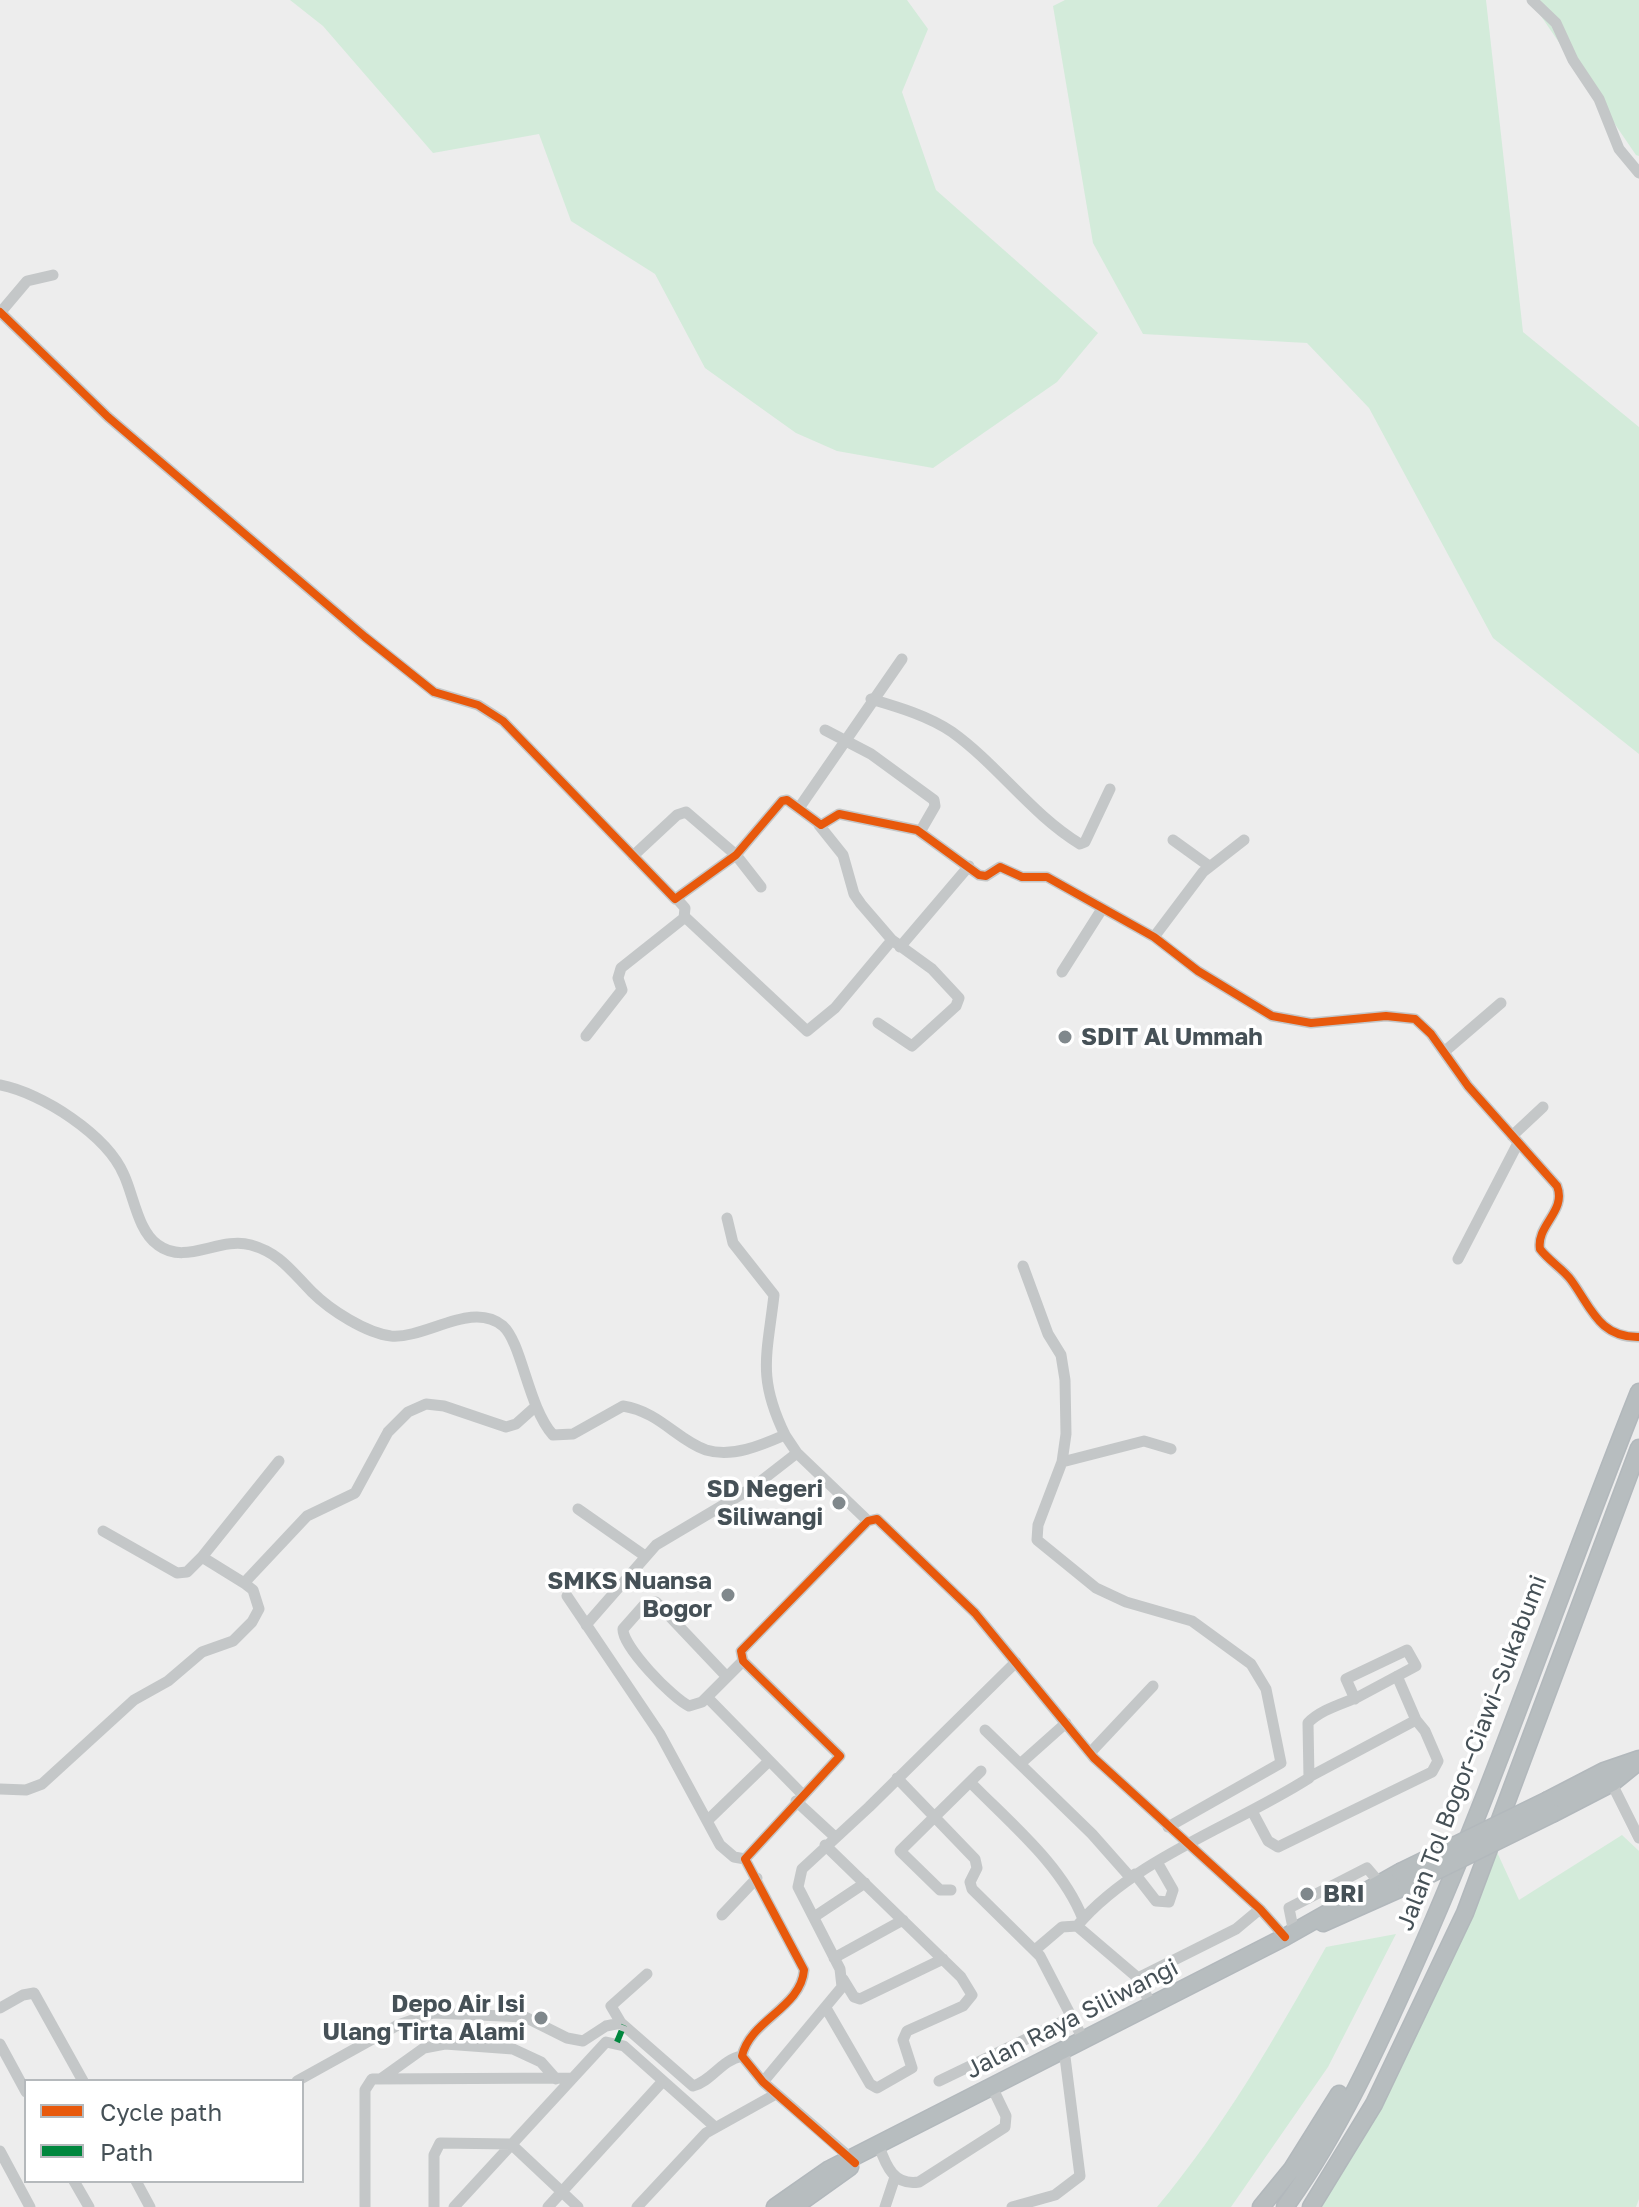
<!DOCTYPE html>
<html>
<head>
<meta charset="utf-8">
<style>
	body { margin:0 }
	#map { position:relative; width:1639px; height:2207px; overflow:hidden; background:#ededed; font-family:"Golos Text",sans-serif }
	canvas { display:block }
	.legend { position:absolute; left:24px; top:2079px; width:280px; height:104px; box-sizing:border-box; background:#fff; border:2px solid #b5b9bc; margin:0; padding:10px 14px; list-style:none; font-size:24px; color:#465157 }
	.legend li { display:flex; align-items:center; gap:16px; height:40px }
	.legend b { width:40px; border:2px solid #b5b9bc }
</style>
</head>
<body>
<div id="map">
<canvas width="1639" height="2207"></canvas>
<ul class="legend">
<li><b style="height:10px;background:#e8590c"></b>Cycle path</li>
<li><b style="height:10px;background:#00873e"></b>Path</li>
</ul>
</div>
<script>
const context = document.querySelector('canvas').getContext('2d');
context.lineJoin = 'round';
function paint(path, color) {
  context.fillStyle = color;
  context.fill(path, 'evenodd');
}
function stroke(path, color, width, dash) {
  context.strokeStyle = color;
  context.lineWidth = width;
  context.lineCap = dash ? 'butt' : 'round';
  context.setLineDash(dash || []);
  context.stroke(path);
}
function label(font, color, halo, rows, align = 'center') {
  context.font = font + ' "Golos Text",sans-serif';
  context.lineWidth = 7;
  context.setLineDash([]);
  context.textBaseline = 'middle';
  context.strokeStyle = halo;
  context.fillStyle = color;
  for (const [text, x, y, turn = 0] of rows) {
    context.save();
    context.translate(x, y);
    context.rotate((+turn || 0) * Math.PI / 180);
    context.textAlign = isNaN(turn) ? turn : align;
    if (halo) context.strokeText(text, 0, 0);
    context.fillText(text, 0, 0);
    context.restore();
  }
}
paint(new Path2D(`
	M290 0H907L928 29 902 92 936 190 1098 333 1057 382 933 468 837 451 796 433 705 368 655 274 571 221 539 134 433 153 323 26Z
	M1065 0H1486L1523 332 1639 427V754L1493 638 1369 408 1307 343 1143 334 1093 243 1053 6Z
	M1530 0H1639V156L1636 155Z
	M1622 1835 1639 1851V2199L1636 2207H1322L1430 2008 1496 1850 1519 1900Z
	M1396 1934 1328 2067 1231 2207H1157C1224 2127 1275 2038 1326 1947Z`), '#d3ebda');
const highway = new Path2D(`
	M1548 1800 1604 1771 1639 1759
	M1554 1813 1612 1783 1638 1762
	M1323 1923 1406 1886
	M775 2207 828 2170 1285 1937 1400 1872
	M794 2207 850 2167
	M1261 2207 1292 2169 1339 2094
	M1285 2207C1337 2136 1380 2042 1416 1961 1499 1775 1563 1581 1639 1392
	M1311 2207 1374 2104 1465 1913 1639 1448`);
stroke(highway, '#b2b8bc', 19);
stroke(new Path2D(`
	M1532 0 1556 23 1573 60 1599 99 1619 149 1639 173
	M0 312 108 417 365 637 434 692 478 705 503 721 675 899 736 855 782 801 787 800 821 825 839 814 917 830 979 875 986 876 1000 867 1022 877H1047L1154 937 1198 971 1272 1016 1311 1023 1386 1016 1415 1019 1431 1034 1468 1086 1557 1186C1567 1211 1536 1225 1540 1249 1549 1261 1563 1269 1571 1280 1591 1307 1599 1338 1639 1337
	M0 313 27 281 53 275
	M871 699C898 707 929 716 952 732 998 765 1031 814 1080 844L1085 842 1110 789
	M825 730 871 754 934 800 935 806 920 832
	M799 808 902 659
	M819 825 843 855 854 894 861 904 892 940 932 969 959 998 956 1006 912 1046 878 1023
	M1173 840 1209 866
	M633 856 677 815 686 812 736 855 761 887
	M685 917 807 1031 835 1008 892 940
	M1154 937 1203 872 1244 840
	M900 947 969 866
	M1062 972 1102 909
	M586 1036 622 990 618 978 621 968 684 918 685 908 678 900
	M1444 1052 1501 1003
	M0 1085C42 1093 107 1135 124 1175 134 1197 138 1231 158 1245 186 1266 219 1236 251 1245 280 1253 292 1272 312 1292 330 1310 366 1333 391 1336 426 1339 472 1300 503 1326 522 1343 528 1407 553 1435L573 1434 623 1406C660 1412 677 1440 706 1450 733 1458 762 1445 785 1435L797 1453 868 1521
	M1512 1136 1543 1107
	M727 1218 733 1243 774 1295C767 1356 757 1377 785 1435
	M1458 1259 1518 1143
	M1023 1266 1048 1334 1061 1355 1065 1380 1066 1434 1062 1462 1038 1525 1037 1540 1096 1588 1126 1602 1192 1621 1251 1664 1266 1689 1281 1763 1168 1827
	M1062 1462 1144 1441 1171 1449
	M578 1509 645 1556
	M103 1531 177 1573 187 1572 202 1557 244 1583
	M202 1557 279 1461
	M567 1596 660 1734 720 1845 734 1857 745 1859
	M586 1625 656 1545 752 1488 797 1453
	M1397 1676 1416 1720
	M727 1677 656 1602 646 1603 623 1629C622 1646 672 1698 689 1706L702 1702 743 1661
	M707 1697 802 1794
	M985 1730 1092 1834 1130 1877
	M1090 1753 1153 1686
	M1020 1764 1066 1723
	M897 1778 975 1859 977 1868 970 1882 972 1889 1040 1956 1083 2039
	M1609 1778 1639 1838
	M970 1782C1010 1823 1062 1865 1083 1919
	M0 1789 26 1790 42 1784 134 1700 168 1681 202 1652 233 1641 252 1622 259 1609 253 1590 244 1583 307 1516 355 1493 388 1432 408 1412 426 1404 444 1406 506 1427 516 1424 535 1407
	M796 1801 835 1837
	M1252 1811 1268 1841 1278 1847 1432 1772 1438 1761 1425 1731 1416 1720 1311 1776
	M707 1821 769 1761
	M825 1845 961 1977 972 1995 963 2006 907 2031 903 2040 912 2068 877 2088 870 2084 826 2008
	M1135 1874 1156 1901 1169 1902 1173 1890 1157 1862
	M951 1890H940L900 1851 981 1771
	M722 1915 757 1878
	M814 1917 865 1883
	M1077 1926C1135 1858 1234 1826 1309 1778L1308 1723C1320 1710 1342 1704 1358 1697L1416 1666 1407 1650 1346 1679 1355 1699
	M1294 1933 1289 1908 1367 1868 1379 1882
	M1035 1950 1062 1927 1077 1926 1138 1978 1151 2005
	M834 1958 903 1920
	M1138 1978 1236 1929 1260 1909
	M843 1979 854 1997 860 1999 943 1959
	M0 2008 23 1995 34 1993 83 2081
	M621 2023 611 2006 647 1974
	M0 2044 26 2092
	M382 2078 424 2048 445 2044 513 2049 541 2062 556 2079
	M297 2081 398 2025 433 2013 525 2017 567 2038 583 2041 606 2026 621 2023 693 2086C712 2081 721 2060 742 2056
	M939 2081 1072 2017
	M763 2082 842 1987 840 1969 798 1887 802 1869 869 1807 1016 1662
	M879 2146C886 2166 894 2186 919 2182L1005 2127 1006 2116 992 2087
	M0 2151 30 2207
	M855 2162 763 2082 742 2056C750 2020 801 2008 804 1970L745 1859 840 1756 743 1661 741 1651 868 1521 877 1519 975 1613 1094 1758 1260 1909 1285 1937
	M74 2181 89 2207
	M136 2181 150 2207
	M365 2207V2090L372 2079 572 2078
	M434 2207V2155L440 2143 511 2144 578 2207
	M454 2207 606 2042 624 2046 715 2127
	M548 2207 663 2081
	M637 2207 706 2133 776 2094
	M885 2207 895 2177
	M1012 2207 1055 2195 1080 2176 1064 2049`), '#c4c7c8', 11);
stroke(highway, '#b7bdbf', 16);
const highwayBridge = new Path2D(`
	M1400 1872 1548 1800
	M1406 1886 1554 1813`);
stroke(highwayBridge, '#b2b8bc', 19, []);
stroke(highwayBridge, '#b7bdbf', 16);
stroke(new Path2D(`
	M617 2042 624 2025`), '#00873e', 6, [12, 6]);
stroke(new Path2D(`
	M0 312 108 417 365 637 434 692 478 705 503 721 675 899 736 855 782 801 787 800 821 825 839 814 917 830 979 875 986 876 1000 867 1022 877H1047L1154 937 1198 971 1272 1016 1311 1023 1386 1016 1415 1019 1431 1034 1468 1086 1557 1186C1567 1211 1536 1225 1540 1249 1549 1261 1563 1269 1571 1280 1591 1307 1599 1338 1639 1337
	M855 2163 763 2082 742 2056C750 2020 801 2008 804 1970L745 1859 840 1756 743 1661 741 1651 868 1521 877 1519 975 1613 1094 1758 1260 1909 1285 1937`), '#e8590c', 8);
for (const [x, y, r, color] of [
	[1065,1037,8,"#80888c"],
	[839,1503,8,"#80888c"],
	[728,1595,8,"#80888c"],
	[1307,1894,8,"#80888c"],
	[541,2018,8,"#80888c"]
]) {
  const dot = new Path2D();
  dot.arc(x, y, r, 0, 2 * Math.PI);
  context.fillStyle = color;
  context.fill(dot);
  stroke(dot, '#fff', 3);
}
label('bold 24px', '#465157', '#fff', [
	["SDIT Al Ummah",1081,1037,"left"],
	["SD Negeri",823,1489],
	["Siliwangi",823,1517],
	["SMKS Nuansa",712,1581],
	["Bogor",712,1609],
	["BRI",1323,1894,"left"],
	["Depo Air Isi",525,2004],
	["Ulang Tirta Alami",525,2032]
], 'right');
label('24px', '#465157', '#fff', [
	["Jalan Tol Bogor–Ciawi–Sukabumi",1472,1753,-69],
	["Jalan Raya Siliwangi",1072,2019,-27]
]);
</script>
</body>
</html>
